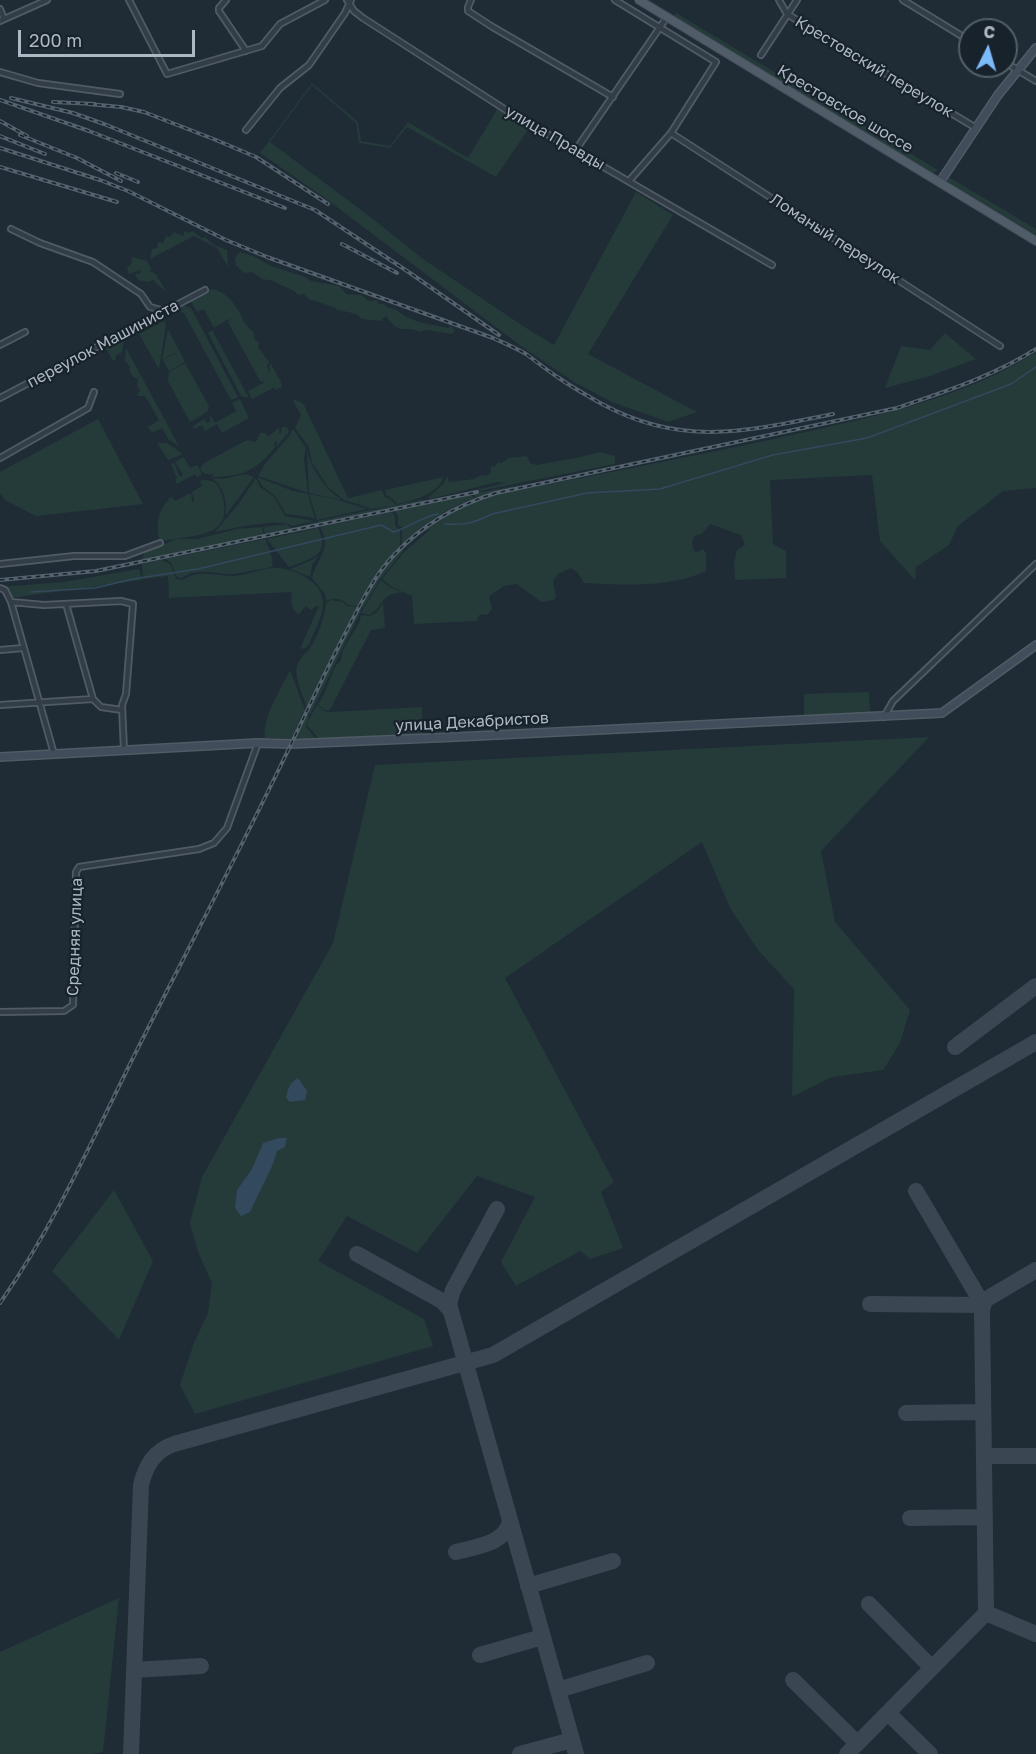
<!DOCTYPE html>
<html>
<head>
<meta charset="utf-8">
<style>
	body { margin:0 }
	#map { position:relative; width:1036px; height:1754px; overflow:hidden; background:#1f2c36; font-family:"Golos Text",sans-serif }
	canvas { display:block }
	.north { position:absolute; left:958px; top:18px; width:60px; height:60px; box-sizing:border-box; background:#18222b; border:2px solid #545e68; border-radius:50%; rotate:5deg; font-size:16px; font-weight:700; line-height:24px; text-align:center; color:#adb8c4 }
	.north::after { content:''; display:block; margin:auto; width:21px; height:27px; background:#7dbaf9; clip-path:polygon(50% 0,100% 100%,50% 72%,0 100%) }
	.scale { position:absolute; left:18px; top:30px; width:177px; height:27px; box-sizing:border-box; border:3px solid #adb8c4; border-top:0; padding-left:8px; font-size:18px; line-height:21px; white-space:nowrap; color:#adb8c4; -webkit-text-stroke:4px #18222b; paint-order:stroke }
</style>
</head>
<body>
<div id="map">
<canvas width="1036" height="1754"></canvas>
<div class="north">С</div>
<div class="scale">200 m</div>
</div>
<script>
const context = document.querySelector('canvas').getContext('2d');
context.lineJoin = 'round';
function paint(path, color) {
  context.fillStyle = color;
  context.fill(path, 'evenodd');
}
function stroke(path, color, width, dash) {
  context.strokeStyle = color;
  context.lineWidth = width;
  context.lineCap = dash ? 'butt' : 'round';
  context.setLineDash(dash || []);
  context.stroke(path);
}
function label(font, color, halo, rows, align = 'center') {
  context.font = font + ' "Golos Text",sans-serif';
  context.lineWidth = 4.5;
  context.setLineDash([]);
  context.textBaseline = 'middle';
  context.strokeStyle = halo;
  context.fillStyle = color;
  for (const [text, x, y, turn = 0] of rows) {
    context.save();
    context.translate(x, y);
    context.rotate((+turn || 0) * Math.PI / 180);
    context.textAlign = isNaN(turn) ? turn : align;
    if (halo) context.strokeText(text, 0, 0);
    context.fillText(text, 0, 0);
    context.restore();
  }
}
paint(new Path2D(`
	M676 13 938 170 933 173 674 16Z
	M312 83 358 122 361 141 390 146 408 122 468 158 498 108 529 128 496 177 407 127 390 148 359 143 356 123 312 85 270 142 373 219 423 259 529 330 554 345 636 192 673 215 588 354 697 412 668 422 612 402 574 382 521 346 325 198 260 153Z
	M950 178 1036 229V235L945 180Z
	M185 231 188 233 192 231 202 238 205 237 214 245 227 250 228 267 217 248 194 236 150 259 152 249 157 248 158 242 163 243 166 236 170 237 174 232 183 236Z
	M240 252 253 256 271 266 305 277 311 281 340 286 346 294 361 295 369 301 377 300 379 304H384L388 308C397 307 401 315 409 318 421 324 435 325 448 328L451 326 455 331 452 334 426 330 420 332C411 327 404 331 396 327 392 325 389 319 386 316L382 319 383 321 362 319 356 314C349 312 344 311 337 310L336 308 309 299 304 294 298 295C292 287 281 287 274 281L262 279 252 272 244 273 236 265 235 258Z
	M132 257 147 261 151 268 150 271 156 274 167 293 153 280 148 282 138 280 135 274 140 273 141 270 129 274 127 268 131 264Z
	M212 289C228 292 237 307 244 321L242 320 254 333V339L259 343 258 347 269 362 267 366 269 370 266 374 270 371 269 366 271 364 281 382 282 387 276 390 273 387 274 384 273 388 252 399 248 391 265 382 260 381 229 324 228 322 231 318 214 328 204 309 197 312 190 300Z
	M183 305 191 308 238 397 231 400 184 313 173 310Z
	M164 321 166 325 159 369 139 334Z
	M168 329 185 362 169 371 163 360 174 354 178 359 174 353 162 360Z
	M212 330 249 398 241 396 208 333Z
	M945 333 976 359 930 376 885 388 901 346 930 350Z
	M125 334 122 352 115 356 116 359 113 361 104 345Z
	M126 348 179 446 168 439 162 428 152 433 148 427 159 420 145 396H137L140 390 137 386 138 379 133 377 129 370 130 367 125 360Z
	M1036 352V488L1003 491 958 526 949 545 916 567 915 580 880 541 872 475 770 480 773 544 786 551V578L735 580 734 564 737 550 745 545 741 535 710 524 702 534 694 536 692 543 694 551 698 552 703 549 706 554V571C670 588 623 585 584 583L578 573 571 568 558 574 553 581 556 596 554 600 541 602 517 584 504 586 489 596 492 609 487 615 480 614 476 621 414 624 412 596 392 587 382 579 404 552 431 529 423 532 403 550 402 548C424 528 449 508 478 499L481 502 479 499 512 489 478 498 472 494 514 486 519 490 529 488C617 471 704 454 792 435 876 416 962 399 1036 352Z
	M185 363 209 406 207 412 190 422 168 381 169 372Z
	M240 399 249 418 222 433 217 424 205 431 202 425 194 429 193 426 204 419 206 423 211 421 209 417 211 416 215 423 236 411 232 403Z
	M294 400 299 401 304 405 348 498 382 490 385 497 390 499 396 505 370 509 358 504 361 498 357 504 344 500 329 488 312 463 309 447 295 428 301 415 293 401Z
	M98 419 143 504 36 516 5 500 0 493V472Z
	M282 427H287L289 432 276 447 277 440 274 444 275 447C255 472 243 476 211 477L215 473 210 475 203 473 200 468 204 463 243 442 248 440 256 442 260 433H266V436L270 435 279 428 280 435Z
	M293 429 306 448 304 458 308 493 258 476 265 464 290 435Z
	M157 443H167L183 454 168 460Z
	M307 451C312 470 325 489 342 500L309 493Z
	M600 452 615 456V464L469 493 466 492 468 493 319 525 317 521 420 500H433L505 483 497 482 434 498H428L444 483 447 476 449 482 474 479 481 475 487 476 491 472V467L496 466 498 462 502 463 509 458 527 456 530 463 536 465 576 458Z
	M184 457 190 468 197 465 202 474 197 477 195 474 177 484 175 480 177 478 171 464 174 463 180 477 183 475 175 462Z
	M245 474 254 477 226 515C226 500 225 488 212 478L223 479Z
	M257 477 293 491 308 494 315 519 310 517 286 514 275 496 262 486Z
	M444 477C436 495 415 500 397 504L392 498 386 495 385 490Z
	M256 478 260 487 274 497 285 516 314 521 292 526C282 517 229 529 215 532L240 502Z
	M202 480C214 480 218 483 222 495 236 541 188 534 160 542 156 528 157 510 169 500L167 499 172 497 175 501 191 493 192 502H194L192 492 202 486 200 481Z
	M309 494 339 500 367 509 317 520Z
	M469 495 475 498C448 507 422 525 402 545V527L398 525V517L395 511Z
	M392 512 395 517V526L400 529V548L375 579 359 606 348 605C342 598 334 597 326 601L325 594 312 578C317 558 333 548 320 527Z
	M316 522 318 526 266 536 263 527 286 524 291 528Z
	M262 527 264 536 142 561 144 552 177 539H197L237 529Z
	M318 528C331 555 311 559 289 567L267 539Z
	M265 539C269 549 274 556 272 567 260 569 246 572 234 574 216 575 198 566 182 578L177 577 171 563 166 559Z
	M402 548 403 551 379 581 363 608 360 607 376 579Z
	M319 555 312 565 310 577 290 569 312 560Z
	M162 560 170 564 176 579 183 580C198 569 215 576 232 576 247 576 262 567 277 568 296 569 325 583 323 605 322 618 314 632 309 644L305 648 300 649 319 606H316L311 610 306 606 299 614C290 610 291 600 292 592L169 598 168 576 143 579 142 564Z
	M139 569 142 580 10 598 0 592V587L64 582Z
	M381 580 391 588 402 592C378 595 386 605 369 615L361 613Z
	M331 600 343 602 347 606 358 607 307 708C304 698 294 677 297 667 299 658 305 654 310 648 318 637 325 616 326 603Z
	M383 603 385 628 371 630 330 710H324L318 704 323 696 336 665 340 662 343 650 359 623 361 615 370 616 377 612Z
	M359 608 362 609 310 715 308 711Z
	M290 670 305 710 291 739 265 738C262 716 281 690 290 670Z
	M869 692 870 714 804 716V694Z
	M317 705 324 711 330 712 422 707V734L319 739 308 726V721Z
	M307 713 309 717 306 727 316 739H296Z
	M929 737 821 851 835 922 910 1010 900 1043 883 1070 832 1077 792 1097 794 989 758 950 730 908 702 842 505 978 614 1182 601 1192 623 1248 590 1259 580 1251 516 1286 501 1262 535 1197 477 1176 417 1253 347 1216 318 1261 424 1319 433 1346 195 1414 180 1385 194 1343 208 1313 212 1283 198 1252 190 1223 202 1177 333 943 375 765Z
	M114 1190 153 1261 119 1340 52 1271Z
	M119 1598 103 1752 91 1754H0V1652Z`), '#243b3a');
paint(new Path2D(`
	M298 1078 307 1091 305 1100 290 1102 286 1098C288 1089 289 1083 298 1078Z
	M279 1138H287L285 1147 277 1151 273 1164 250 1212 241 1216 235 1208 237 1190 252 1169 263 1143Z`), '#32495e');
stroke(new Path2D(`
	M445 524C465 525 472 524 492 514L587 493 660 489 773 455 867 438 1011 384 1036 367
	M31 592 95 588 133 579 198 569 381 525 394 532C409 527 422 517 438 514`), '#32495e', 1.5);
stroke(new Path2D(`
	M955 1047 1036 986
	M916 1191 983 1305
	M497 1209 453 1290 449 1304 576 1754
	M357 1254 442 1301 450 1310
	M870 1304 983 1305
	M906 1413 983 1412
	M984 1456H1036
	M910 1518 985 1517
	M456 1552C477 1546 503 1545 510 1522
	M528 1586 613 1561
	M869 1604 932 1668
	M986 1613 1036 1634
	M480 1655 542 1637
	M134 1670 201 1666
	M793 1680 857 1743
	M558 1690 647 1663
	M888 1713 930 1754
	M131 1754 141 1485C146 1465 154 1451 174 1444L493 1355 1036 1042
	M520 1754 572 1740
	M847 1754 986 1613 982 1310 985 1300 1036 1270`), '#3a4752', 16);
const street = new Path2D(`
	M129 0 167 74 262 46 280 24 325 0
	M226 0 219 8V11L246 51
	M347 0 354 11 363 18 506 110 772 265
	M471 0 468 7V11L491 26 613 97
	M615 0 716 62 671 133 629 181
	M779 0 787 14 976 128
	M903 0 970 41
	M0 9 4 19
	M0 21 47 0
	M761 55 797 0
	M1006 63 1036 81
	M0 72 38 83 120 94
	M246 130 280 88 309 65 345 13 351 0
	M671 133 1000 346
	M575 151 667 17
	M11 229 40 243 93 262 141 294 150 307 165 311
	M0 345 25 332
	M0 398 205 290
	M0 458 88 408 94 392
	M0 564 74 556H125L160 543
	M0 588 5 590 11 602 54 754
	M11 602 44 605 121 601 133 604 126 694 122 705 124 751
	M66 604 93 699 101 707 122 710
	M0 650 23 648
	M0 705 93 699
	M884 717 893 701 1036 564
	M0 1012 64 1011 73 1005 76 872 79 867 199 849 214 843 227 828 258 743`);
const secondary = new Path2D(`
	M940 182 998 95 1036 48
	M0 757 258 743 291 744 456 737 942 713 1036 645`);
const primary = new Path2D(`
	M639 0 1036 241`);
stroke(street, '#505b65', 8);
stroke(secondary, '#505b65', 10);
stroke(primary, '#3c4651', 10);
stroke(street, '#333d47', 4.5);
stroke(secondary, '#414d5a', 7);
stroke(primary, '#505c67', 8);
const rail = new Path2D(`
	M11 98 73 113 104 124 315 210 410 273 499 335
	M0 100 89 131 285 208
	M53 102 95 104
	M88 104 121 107 144 112 216 140 256 157 328 204
	M0 121 27 136
	M20 135 77 158 121 181
	M0 136 45 154
	M0 148 100 180 128 191 226 240 267 257 493 338C504 343 516 348 526 354 537 362 548 371 559 378 573 388 588 396 602 404 683 448 749 431 833 414
	M0 167 117 202
	M116 173 138 182
	M342 244 397 273
	M0 580 96 571 477 492
	M0 1303C52 1229 90 1145 130 1064 179 966 231 868 279 769 301 724 322 678 345 634 359 607 373 577 394 555 422 525 457 505 496 493L897 408C944 392 994 376 1036 349`);
stroke(rail, '#54626e', 4);
stroke(rail, '#18222b', 1.5, [4.5]);
label('16px', '#adb8c4', '#18222b', [
	["Крестовский переулок",874,67,31],
	["Крестовское шоссе",845,109,31],
	["улица Правды",555,138,30],
	["Ломаный переулок",835,239,33],
	["переулок Машиниста",103,344,-28],
	["улица Декабристов",472,722,-3],
	["Средняя улица",75,937,-88]
]);
</script>
</body>
</html>
